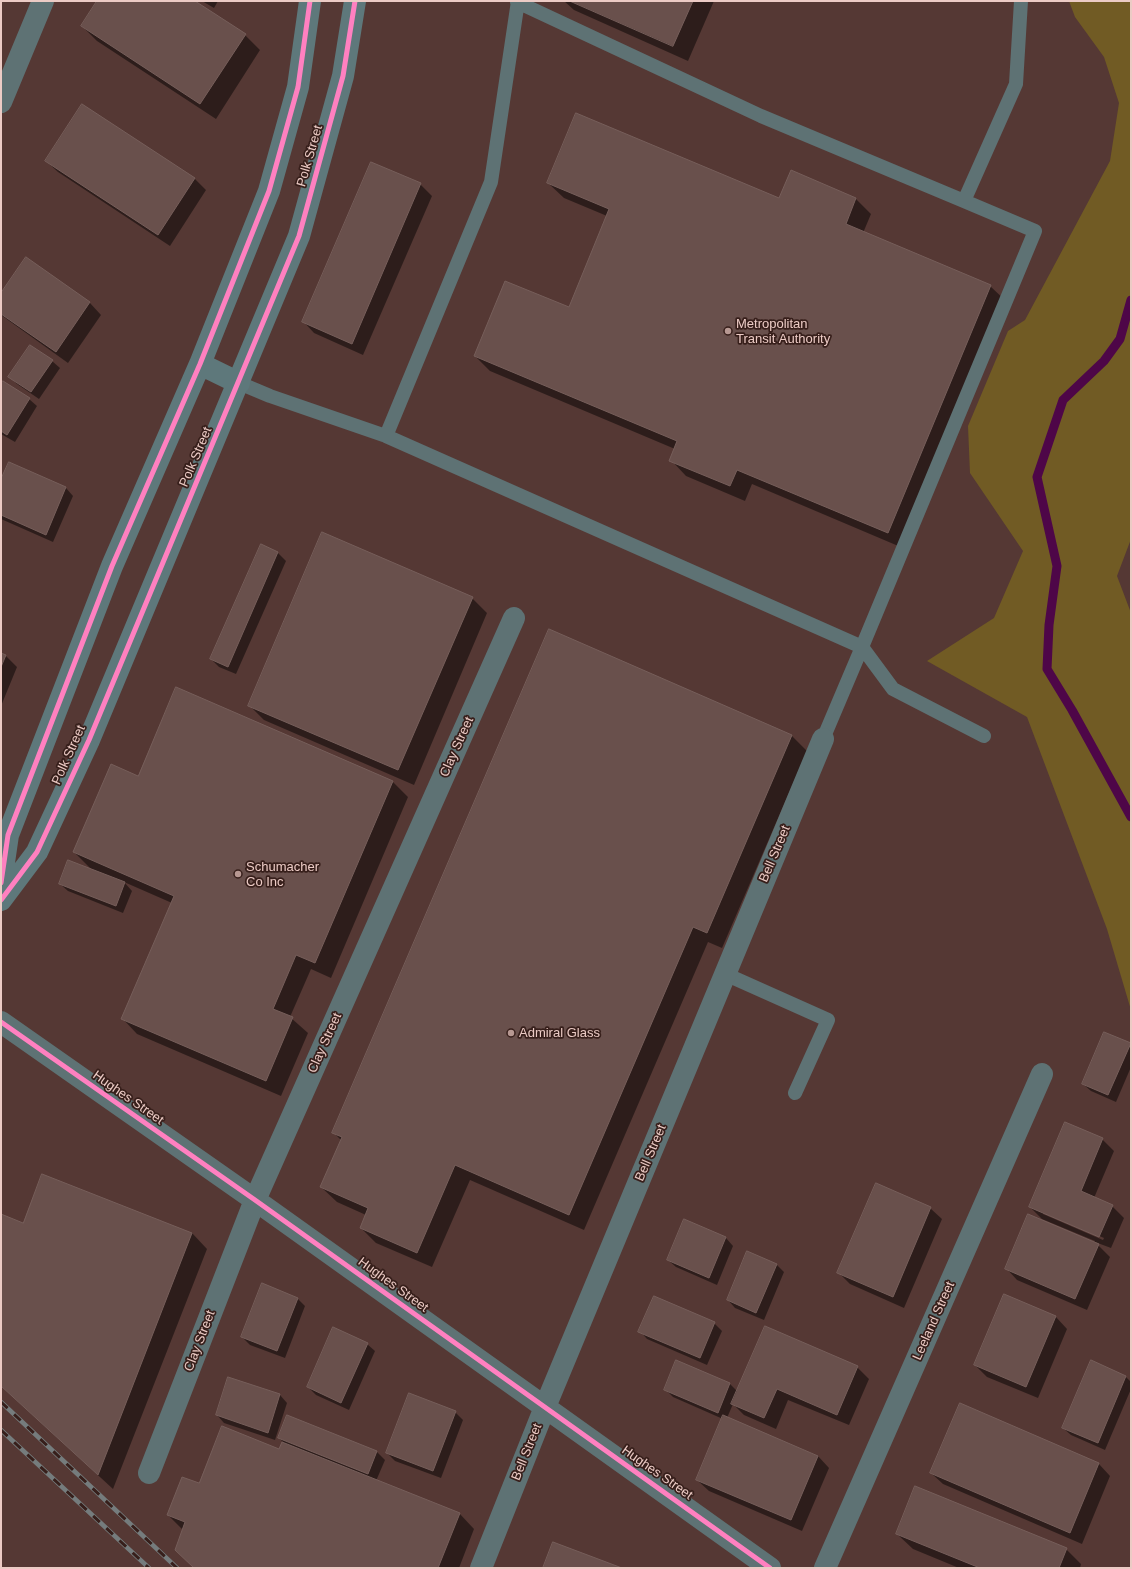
<!DOCTYPE html>
<html>
<head>
<meta charset="utf-8">
<style>
	body { margin:0 }
	#map { position:relative; width:1132px; height:1569px; overflow:hidden; background:#553834; font-family:Helvetica,sans-serif }
	canvas { display:block }
	.frame { position:absolute; inset:0; border:2px solid #eccbc5; pointer-events:none }
</style>
</head>
<body>
<div id="map">
<canvas width="1132" height="1569"></canvas>
<div class="frame"></div>
</div>
<script>
const context = document.querySelector('canvas').getContext('2d');
context.lineJoin = 'round';
function paint(path, color) {
  context.fillStyle = color;
  context.fill(path, 'evenodd');
}
function stroke(path, color, width, dash) {
  context.strokeStyle = color;
  context.lineWidth = width;
  context.lineCap = dash ? 'butt' : 'round';
  context.setLineDash(dash || []);
  context.stroke(path);
}
function label(font, color, halo, rows, align = 'center') {
  context.font = font + ' Helvetica,sans-serif';
  context.lineWidth = 3.5;
  context.setLineDash([]);
  context.textBaseline = 'middle';
  context.strokeStyle = halo;
  context.fillStyle = color;
  for (const [text, x, y, turn = 0] of rows) {
    context.save();
    context.translate(x, y);
    context.rotate((+turn || 0) * Math.PI / 180);
    context.textAlign = isNaN(turn) ? turn : align;
    if (halo) context.strokeText(text, 0, 0);
    context.fillText(text, 0, 0);
    context.restore();
  }
}
paint(new Path2D(`
	M1069 1H1131V539L1117 576 1131 613V1010L1107 929 1027 717 927 661 994 618 1023 551 970 473 968 426 1008 331 1025 320 1110 161 1119 103 1104 57 1075 17Z`), '#715b24');
paint(new Path2D(`
	M98 1H193L245 35 260 50 216 119 97 41 82 26Z
	M202 1H218L214 8Z
	M564 1H714L688 61 574 10Z
	M82 105 195 179 206 190 170 246 58 172 46 161Z
	M791 172 856 199 871 214 863 233 990 286 1006 301 903 548 752 484 745 501 686 476 671 460 675 449 490 371 475 356 569 308 607 216 564 198 548 183 780 199Z
	M420 184 432 196 363 355 314 333 303 321Z
	M26 259 90 303 101 315 68 363 1 315V295Z
	M52 361 60 368 39 399 17 384 9 376Z
	M1 386 29 399 37 406 15 442 1 434Z
	M9 463 66 488 73 496 53 542 1 519V481Z
	M261 546 278 553 286 561 236 674 219 667 211 659Z
	M472 598 487 613 414 785 264 720 249 705Z
	M1 654 6 656 17 667 1 706Z
	M177 688 393 782 408 797 331 978 311 969 290 1017 308 1033 281 1096 137 1034 122 1018 172 903 124 882 132 891 123 913 68 891 60 884 93 871 74 852 138 777Z
	M792 736 807 751 722 948 708 942 584 1230 470 1180 432 1267 376 1243 361 1228 366 1215 337 1202 321 1187 342 1141 333 1132Z
	M1130 1044 1131 1067 1116 1102 1091 1091 1083 1084Z
	M1102 1139 1114 1151 1094 1198 1112 1206 1124 1218 1111 1248 1095 1242 1110 1257 1087 1310 1017 1280 1006 1268 1094 1243 1095 1241 1042 1219 1030 1207ZM1043 1212 1104 1238 1103 1240 1043 1214Z
	M930 1208 942 1219 904 1308 850 1284 839 1273Z
	M1 1215 24 1224 192 1233 207 1249 113 1489 1 1386Z
	M685 1220 726 1238 733 1246 717 1285 676 1267 668 1260Z
	M777 1265 784 1272 764 1320 735 1308 728 1300Z
	M298 1299 305 1306 285 1358 250 1345 242 1337Z
	M1056 1317 1067 1329 1038 1398 987 1377 975 1365Z
	M714 1323 722 1331 707 1365 647 1339 640 1331Z
	M367 1344 375 1351 349 1410 316 1395 308 1387Z
	M677 1361 730 1384 738 1392 857 1367 869 1379 849 1425 788 1400 776 1429 744 1415 733 1404 727 1418 818 1456 829 1468 802 1531 709 1491 697 1480 723 1419 673 1397 665 1389Z
	M1125 1376 1131 1382V1389L1105 1450 1071 1435 1063 1428Z
	M229 1378 280 1395 287 1403 275 1440 224 1423 217 1415Z
	M960 1405 1099 1464 1110 1476 1082 1544 943 1484 931 1473Z
	M455 1412 463 1420 441 1478 395 1461 387 1453Z
	M288 1416 377 1452 385 1460 376 1481 459 1513 474 1529 459 1568H194L183 1530 168 1515 200 1485 280 1450 283 1442 279 1438Z
	M897 1534 1066 1549 1081 1564 1080 1568H959L913 1549Z`), '#0007');
stroke(new Path2D(`
	M1131 300 1120 339 1104 361 1063 400 1037 477 1057 566 1049 625 1047 669 1072 710 1131 817`), '#4e0648', 9);
const building = new Path2D(`
	M97 1H195L246 34 200 104 81 26Z
	M570 1H693L673 46Z
	M82 104 195 178 158 235 45 161Z
	M576 113 779 198 791 170 856 198 846 224 991 285 888 533 737 470 730 486 669 461 677 441 474 356 505 281 569 307 609 209 547 183Z
	M371 162 421 183 352 344 302 322Z
	M26 257 90 302 56 352 1 314V293Z
	M30 345 53 360 31 392 8 377Z
	M3 381 30 398 7 435 1 431V384Z
	M9 462 66 487 46 535 1 515V479Z
	M322 532 473 597 398 770 248 706Z
	M261 544 278 552 228 667 210 659Z
	M549 629 792 735 707 933 693 927 569 1215 455 1165 417 1253 360 1228 368 1208 320 1187 342 1137 332 1133Z
	M1 653 6 655 1 667Z
	M176 687 393 781 315 963 296 955 273 1009 293 1017 266 1081 121 1019 174 896 73 852 111 764 138 776Z
	M68 860 125 882 116 906 59 884Z
	M1104 1032 1131 1043 1108 1095 1082 1084Z
	M1065 1122 1103 1138 1081 1191 1113 1205 1099 1237 1029 1207Z
	M42 1174 192 1233 98 1475 1 1386V1214L23 1223Z
	M876 1183 931 1207 893 1297 837 1273Z
	M1028 1214 1099 1244 1075 1299 1005 1269Z
	M684 1219 726 1237 709 1278 667 1260Z
	M747 1251 777 1264 756 1313 727 1300Z
	M262 1283 298 1298 277 1351 241 1337Z
	M1004 1294 1056 1316 1026 1387 974 1365Z
	M654 1296 715 1322 700 1358 638 1332Z
	M765 1326 858 1366 837 1415 777 1389 764 1418 731 1404Z
	M333 1327 368 1343 341 1403 307 1387Z
	M676 1360 730 1383 718 1413 664 1390Z
	M1091 1360 1126 1376 1098 1443 1062 1428Z
	M228 1377 280 1394 268 1433 216 1415Z
	M409 1393 456 1411 433 1471 386 1453Z
	M960 1403 1099 1463 1070 1533 930 1473Z
	M287 1415 377 1451 368 1474 278 1438Z
	M723 1415 818 1456 791 1520 696 1480Z
	M222 1426 279 1449 282 1442 460 1513 438 1568H194L175 1550 185 1522 167 1515 182 1477 199 1483Z
	M915 1486 1067 1548 1059 1568H980L896 1534Z
	M553 1542 622 1568H543Z`);
paint(building, '#69504c');
stroke(building, '#765e5a', 1);
stroke(new Path2D(`
	M517 2 761 116 964 201 1016 84 1021 1
	M964 201 1035 231 862 647 893 689 984 736
	M239 383 270 396 386 436 862 647 823 739
	M386 436 491 182 518 1
	M725 974 828 1020 795 1093`), '#5e7274', 14);
stroke(new Path2D(`
	M1 102 43 1
	M1 1022 255 1200 770 1568
	M149 1473 255 1200 514 618
	M481 1568 545 1407 823 739
	M825 1568 1042 1074`), '#5e7274', 22);
stroke(new Path2D(`
	M200 364 239 383
	M1 883 8 835 112 566 200 364 269 191 298 87 310 1
	M1 900 37 852 89 740 299 236 343 76 355 1`), '#5e787b', 22);
const rail = new Path2D(`
	M1 1402 177 1568
	M1 1430 149 1568`);
stroke(rail, '#757c7d', 4.5);
stroke(rail, '#371f1b', 3, [9]);
stroke(new Path2D(`
	M1 883 8 835 112 566 200 364 269 191 298 87 310 1
	M1 900 37 852 89 740 299 236 343 76 355 1
	M1 1022 255 1200 770 1568`), '#ff80c0', 5);
for (const [x, y, r, color] of [
	[728,331,4,"#b79892"],
	[238,874,4,"#b79892"],
	[511,1033,4,"#b79892"]
]) {
  const dot = new Path2D();
  dot.arc(x, y, r, 0, 2 * Math.PI);
  context.fillStyle = color;
  context.fill(dot);
  stroke(dot, '#371f1b', 1.5);
}
label('13px', '#eccbc5', '#371f1b', [
	["Polk Street",310,156,-74],
	["Polk Street",196,457,-67],
	["Clay Street",457,747,-66],
	["Polk Street",69,755,-66],
	["Bell Street",775,854,-67],
	["Clay Street",325,1043,-66],
	["Hughes Street",128,1098,35],
	["Bell Street",651,1153,-67],
	["Hughes Street",393,1285,36],
	["Leeland Street",934,1321,-66],
	["Clay Street",200,1341,-69],
	["Bell Street",527,1452,-68],
	["Hughes Street",657,1473,35]
]);
label('13px', '#eccbc5', '#371f1b', [
	["Metropolitan",736,324],
	["Transit Authority",736,339],
	["Schumacher",246,867],
	["Co Inc",246,882],
	["Admiral Glass",519,1033]
], 'left');
</script>
</body>
</html>
